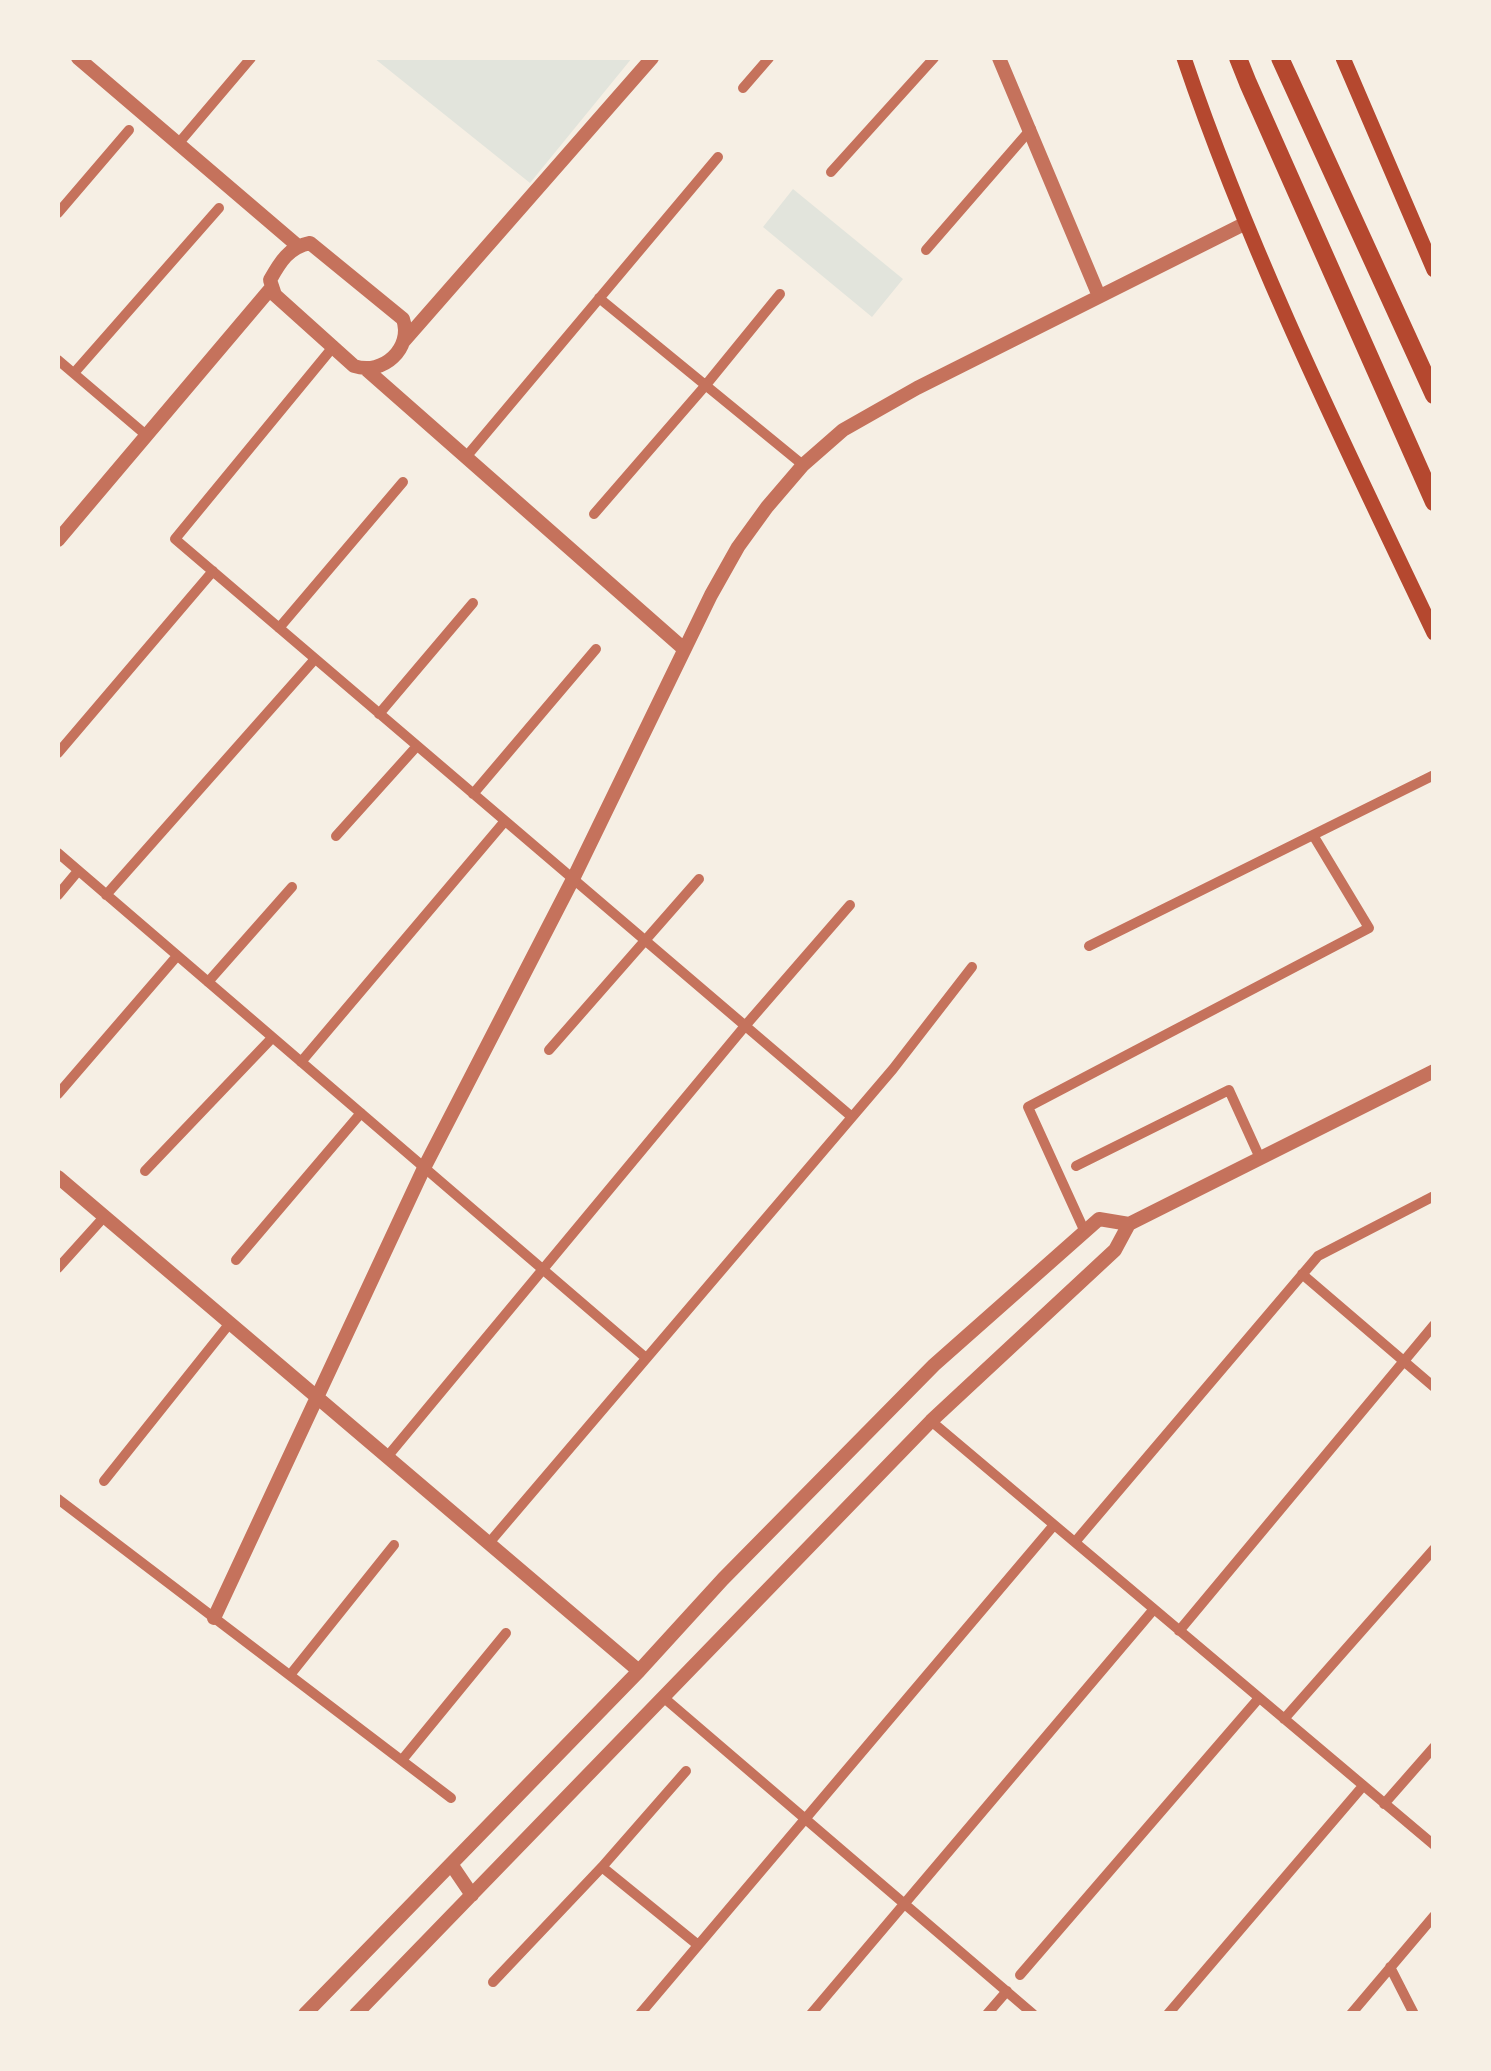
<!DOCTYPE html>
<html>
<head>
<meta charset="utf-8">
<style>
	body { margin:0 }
	#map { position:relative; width:1491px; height:2071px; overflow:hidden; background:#f6efe4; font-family:"DM Sans",sans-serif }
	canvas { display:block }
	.frame { position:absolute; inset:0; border:60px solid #f6efe4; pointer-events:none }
</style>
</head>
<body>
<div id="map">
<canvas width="1491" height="2071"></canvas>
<div class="frame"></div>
</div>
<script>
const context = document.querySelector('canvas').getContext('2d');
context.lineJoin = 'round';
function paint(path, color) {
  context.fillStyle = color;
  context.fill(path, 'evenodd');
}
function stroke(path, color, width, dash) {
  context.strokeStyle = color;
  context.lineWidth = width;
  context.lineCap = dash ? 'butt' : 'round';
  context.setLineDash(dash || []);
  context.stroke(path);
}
paint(new Path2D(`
	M374 58H632L530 183Z
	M793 189 903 279 872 317 763 227Z`), '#e2e4dc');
stroke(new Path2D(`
	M743 88 769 58
	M178 144 251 58
	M831 172 934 58
	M58 213 129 130
	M926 250 1031 129
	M599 298 803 465
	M333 347 175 539 852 1117
	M58 360 146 435
	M74 373 219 208
	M466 457 718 157
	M594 514 705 386 780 294
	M279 628 403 482
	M379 714 473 603
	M58 753 213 571
	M473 794 596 649
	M336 836 417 746
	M58 853 646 1358
	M58 895 78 871
	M106 895 315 659
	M1089 946 1434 775
	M208 982 292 887
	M549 1050 699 879
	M301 1062 505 821
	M58 1094 177 956
	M1076 1166 1229 1090 1260 1158
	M145 1171 272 1038
	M1085 1232 1028 1107 1369 928 1313 835
	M236 1260 361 1113
	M58 1268 104 1217
	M1302 1274 1434 1387
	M931 1421 1434 1845
	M387 1457 745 1026 850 905
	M104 1481 230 1323
	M58 1499 451 1798
	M1075 1542 1318 1256 1434 1196
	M489 1543 893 1069 972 967
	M1179 1631 1434 1325
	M290 1675 394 1545
	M663 1697 1033 2014
	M1284 1719 1434 1549
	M402 1760 506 1633
	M1384 1804 1434 1747
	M602 1867 698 1945
	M1390 1967 1414 2014
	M1020 1975 1259 1698
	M493 1982 602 1867 686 1771
	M640 2014 1054 1525
	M811 2014 1154 1609
	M987 2014 1007 1991
	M1168 2014 1363 1786
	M1351 2014 1434 1916`), '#c5725c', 10);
stroke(new Path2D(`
	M78 58 298 246
	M999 58 1099 296
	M310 243 403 319C413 348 383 376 354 366L275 295 270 280C280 262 289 247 310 243Z
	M404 341 652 58
	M367 370 684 649
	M58 540 272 287
	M58 1177 639 1671
	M214 1618 424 1168 573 879 711 595 738 547 767 507 803 465 843 430 917 388 1246 223
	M451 1864 472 1895
	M305 2014 639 1671 723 1579 934 1365 1099 1219 1129 1224
	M356 2014 931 1421 1115 1250 1129 1224 1434 1071`), '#c5725c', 14);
stroke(new Path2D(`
	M1184 58C1251 256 1344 444 1434 633
	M1343 58 1434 270`), '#b5482f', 15);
stroke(new Path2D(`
	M1238 58 1248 83 1434 502
	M1280 58 1434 395`), '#b5482f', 18);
</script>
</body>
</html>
